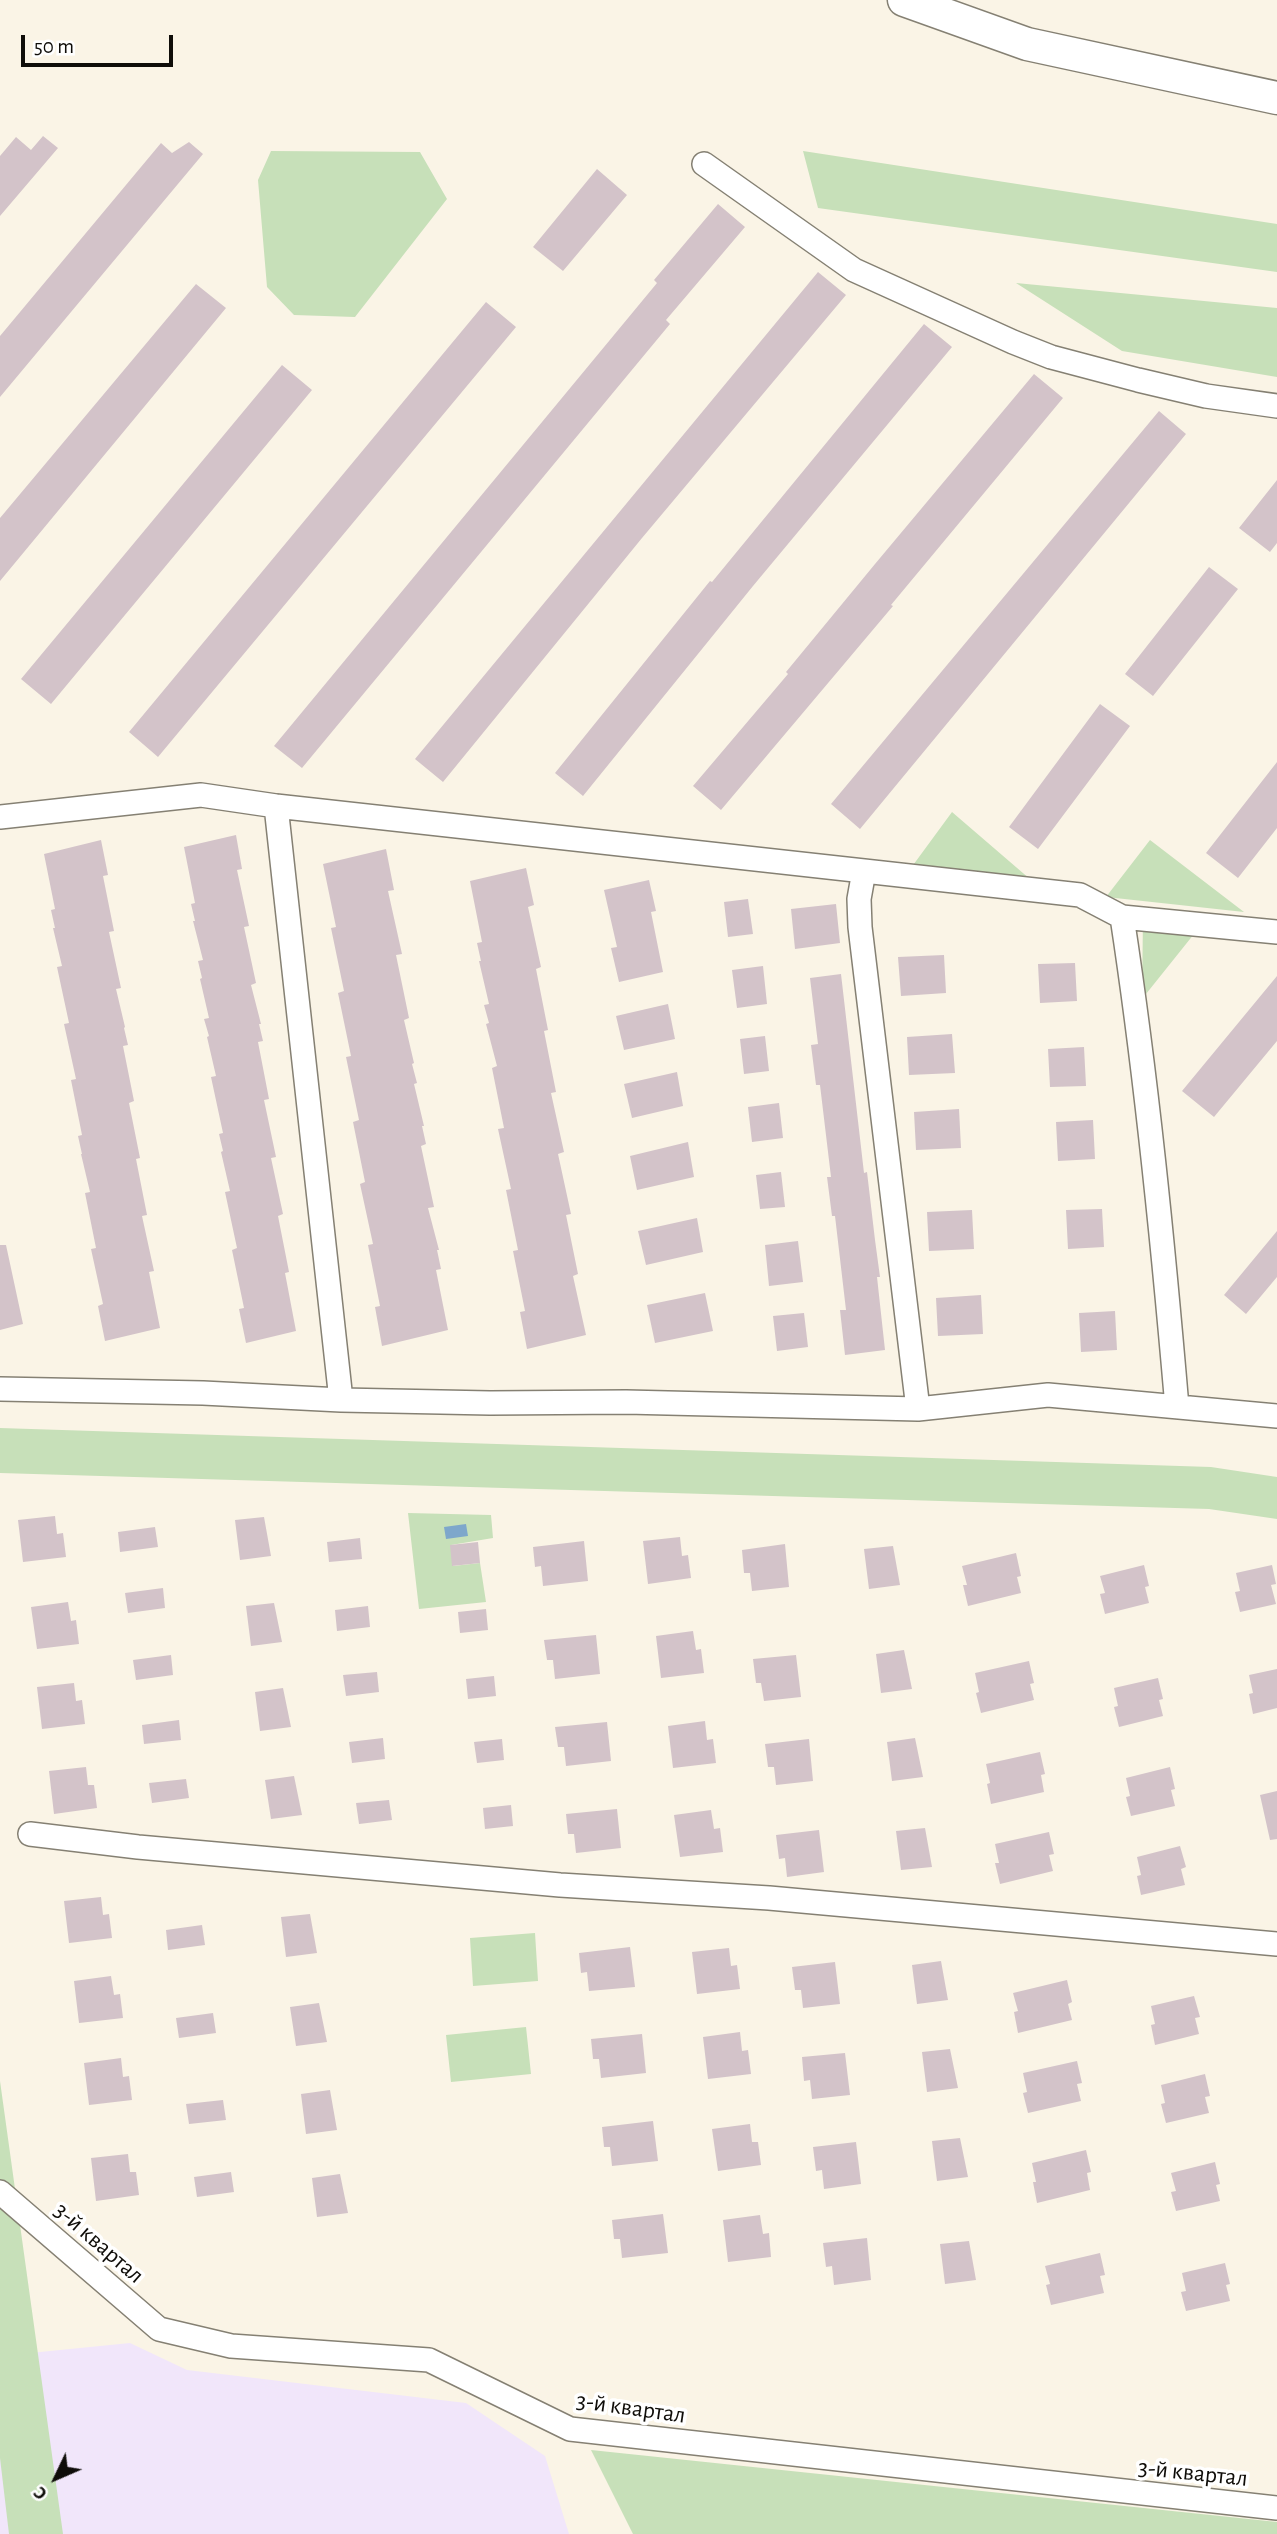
<!DOCTYPE html>
<html>
<head>
<meta charset="utf-8">
<style>
	body { margin:0 }
	#map { position:relative; width:1277px; height:2534px; overflow:hidden; background:#faf4e6; font-family:"Alegreya Sans",sans-serif }
	canvas { display:block }
	.north { position:absolute; left:21px; top:2443px; width:70px; height:70px; -webkit-text-stroke:5px #fff; paint-order:stroke; rotate:226deg; font-size:19px; font-weight:700; line-height:28px; text-align:center; color:#0f0d09 }
	.north::after { content:''; display:block; margin:auto; width:24px; height:32px; background:#0f0d09; clip-path:polygon(50% 0,100% 100%,50% 72%,0 100%) }
	.scale { position:absolute; left:21px; top:35px; width:152px; height:32px; box-sizing:border-box; border:4px solid #0f0d09; border-top:0; padding-left:9px; font-size:21px; line-height:24px; white-space:nowrap; color:#0f0d09; -webkit-text-stroke:5px #fff; paint-order:stroke }
</style>
</head>
<body>
<div id="map">
<canvas width="1277" height="2534"></canvas>
<div class="north">С</div>
<div class="scale">50 m</div>
</div>
<script>
const context = document.querySelector('canvas').getContext('2d');
context.lineJoin = 'round';
function paint(path, color) {
  context.fillStyle = color;
  context.fill(path, 'evenodd');
}
function stroke(path, color, width, dash) {
  context.strokeStyle = color;
  context.lineWidth = width;
  context.lineCap = dash ? 'butt' : 'round';
  context.setLineDash(dash || []);
  context.stroke(path);
}
function label(font, color, halo, rows, align = 'center') {
  context.font = font + ' "Alegreya Sans",sans-serif';
  context.lineWidth = 7;
  context.setLineDash([]);
  context.textBaseline = 'middle';
  context.strokeStyle = halo;
  context.fillStyle = color;
  for (const [text, x, y, turn = 0] of rows) {
    context.save();
    context.translate(x, y);
    context.rotate((+turn || 0) * Math.PI / 180);
    context.textAlign = isNaN(turn) ? turn : align;
    if (halo) context.strokeText(text, 0, 0);
    context.fillText(text, 0, 0);
    context.restore();
  }
}
paint(new Path2D(`
	M130 2343 187 2370 466 2403 545 2456 569 2534H0V2356Z`), '#f1e6fa');
paint(new Path2D(`
	M271 151 420 152 447 199 355 317 294 315 267 287 258 180Z
	M803 151 1277 224V272L818 208Z
	M1016 283 1277 308V377L1122 351Z
	M952 812 1045 892 908 872Z
	M1150 840 1244 912 1106 897Z
	M1143 915 1206 919 1142 999Z
	M0 1428 1211 1467 1277 1477V1519L1209 1509 0 1473Z
	M408 1513 491 1515 493 1538 451 1545 453 1566 480 1563 486 1602 419 1609Z
	M535 1933 538 1981 473 1986 470 1938Z
	M526 2027 531 2074 451 2082 446 2035Z
	M0 2081 63 2534H9L0 2458Z
	M591 2450 1277 2522V2534H633Z`), '#c7e0b9');
paint(new Path2D(`
	M466 1524 468 1536 446 1539 444 1527Z`), '#7ea7cb');
paint(new Path2D(`
	M43 136 58 148 0 216V156L16 137 31 150Z
	M189 142 203 154 0 397V336L161 143 172 153Z
	M597 169 627 195 563 271 533 247Z
	M718 204 745 227 666 320 670 324 302 768 274 746 657 283 654 280Z
	M818 272 846 295 642 538 443 782 415 759Z
	M196 284 226 308 0 581V518Z
	M486 302 516 327 158 757 129 732Z
	M924 324 952 347 753 586 583 796 555 773 710 581 712 582Z
	M282 365 312 390 51 704 21 679Z
	M1034 374 1063 398 891 605 893 606 721 810 693 786 788 674 786 672 875 564Z
	M1159 411 1186 434 860 829 831 804Z
	M1277 480V543L1270 552 1239 528Z
	M1209 567 1238 589 1153 696 1125 674Z
	M1100 704 1130 726 1038 849 1009 827Z
	M1277 762V828L1238 878 1206 853Z
	M236 835 242 869 237 870 249 926 244 927 256 983 251 985 261 1024H259L263 1041 258 1042 269 1099 264 1100 276 1157 271 1158 283 1214 278 1216 289 1272 285 1273 296 1331 246 1343 239 1309 244 1308 232 1250 237 1248 225 1192 230 1191 221 1152 223 1151 219 1134 223 1133 211 1077 216 1076 207 1037 209 1036 204 1019 209 1018 200 979 202 978 198 961 203 960 193 921H195L191 904 195 903 184 847Z
	M101 840 108 875 103 876 114 931 109 932 121 988 116 989 125 1027 124 1028 128 1045 123 1046 134 1101 129 1103 140 1158 136 1159 147 1215 142 1216 154 1271 149 1272 160 1328 105 1341 98 1306 103 1304 91 1249 96 1248 85 1193 90 1192 81 1154H82L78 1136 82 1135 71 1080 76 1079 64 1024 69 1023 57 967 62 966 53 928H55L51 910 55 909 44 854Z
	M386 849 394 890 388 891 402 954 396 955 409 1018 404 1020 414 1063 412 1064 417 1083 414 1084 424 1126H422L426 1144 421 1146 434 1207 428 1208 439 1250H437L441 1269 436 1270 448 1330 382 1346 375 1307 380 1306 368 1245 373 1244 360 1184 365 1182 353 1122 359 1120 346 1057 351 1056 338 993 344 991 331 928 336 927 323 864Z
	M526 868 534 905 528 907 541 967 536 969 548 1030 544 1031 556 1092 551 1093 564 1152 558 1154 571 1214 566 1215 578 1274 573 1276 586 1335 527 1349 520 1312 525 1311 513 1251 518 1250 506 1190 511 1189 498 1129 504 1128 492 1068 497 1066 486 1024 489 1023 484 1005 489 1004 479 961H481L477 943 482 942 470 881Z
	M649 880 656 911 651 912 663 972 619 982 611 948 617 947 604 890Z
	M748 899 753 934 728 937 724 902Z
	M836 904 840 943 795 949 791 909Z
	M944 955 946 993 901 996 898 957Z
	M1075 963 1077 1001 1040 1003 1038 964Z
	M763 966 767 1004 737 1008 732 970Z
	M841 974 864 1173 867 1172 875 1240 880 1277H877L885 1350 845 1355 840 1310H846L835 1216H832L827 1177H831L820 1085H816L811 1045 818 1044 810 978Z
	M1277 976V1041L1214 1117 1182 1091Z
	M668 1004 675 1039 624 1050 616 1016Z
	M952 1034 955 1073 909 1075 907 1037Z
	M765 1036 769 1071 744 1074 740 1039Z
	M1084 1047 1086 1086 1050 1087 1048 1049Z
	M677 1072 683 1106 632 1118 624 1084Z
	M779 1103 783 1138 752 1142 748 1107Z
	M959 1109 961 1148 916 1150 914 1112Z
	M1093 1120 1095 1159 1058 1161 1056 1122Z
	M688 1142 694 1177 637 1190 630 1156Z
	M781 1172 785 1207 760 1209 756 1175Z
	M1102 1209 1104 1247 1068 1249 1066 1210Z
	M972 1210 974 1249 929 1251 927 1212Z
	M697 1218 703 1252 646 1265 638 1231Z
	M1277 1231V1277L1246 1314 1224 1295Z
	M798 1241 803 1282 769 1286 765 1245Z
	M0 1245H6L23 1324 0 1330Z
	M705 1293 713 1331 655 1343 647 1305Z
	M981 1295 983 1334 938 1336 936 1298Z
	M1115 1311 1117 1350 1081 1352 1079 1313Z
	M804 1313 808 1347 777 1351 773 1316Z
	M55 1516 57 1534 63 1533 66 1557 23 1562 18 1520Z
	M264 1517 271 1556 240 1560 235 1520Z
	M155 1527 158 1547 120 1552 118 1532Z
	M680 1537 682 1556 688 1555 691 1578 648 1584 643 1541Z
	M360 1538 362 1559 329 1562 327 1542Z
	M584 1541 588 1581 543 1586 541 1566 535 1567 533 1547Z
	M478 1542 480 1563 452 1566 450 1545Z
	M785 1544 789 1587 752 1591 750 1573H744L742 1550Z
	M893 1546 900 1585 869 1589 864 1549Z
	M1016 1553 1021 1576 1017 1577 1021 1593 968 1606 963 1585H967L962 1566Z
	M1144 1565 1149 1586 1145 1587 1149 1603 1105 1614 1100 1594 1105 1593 1100 1576Z
	M1272 1565 1276 1584 1271 1585 1276 1604 1240 1612 1235 1592 1240 1591 1236 1573Z
	M163 1588 165 1608 128 1613 125 1593Z
	M68 1602 71 1621 76 1620 79 1644 37 1649 31 1607Z
	M274 1603 282 1642 251 1646 246 1606Z
	M368 1606 370 1627 337 1631 335 1610Z
	M486 1609 488 1630 460 1633 458 1612Z
	M693 1631 696 1650 701 1649 704 1673 661 1678 656 1636Z
	M596 1635 600 1674 555 1679 553 1660H547L544 1640Z
	M904 1650 912 1689 881 1693 876 1654Z
	M171 1655 173 1675 136 1680 133 1660Z
	M796 1655 801 1697 764 1701 761 1683H756L753 1659Z
	M1029 1661 1034 1683 1030 1684 1034 1700 981 1713 976 1693 979 1692 975 1673Z
	M1277 1669V1708L1253 1714 1249 1694 1253 1693 1249 1675Z
	M377 1672 379 1692 346 1696 343 1675Z
	M494 1676 496 1696 468 1699 466 1679Z
	M1158 1678 1163 1699 1159 1700 1163 1716 1119 1727 1114 1707 1118 1706 1114 1688Z
	M74 1683 76 1701 82 1700 85 1724 42 1729 37 1687Z
	M283 1688 291 1727 260 1731 255 1692Z
	M179 1720 181 1740 144 1744 142 1725Z
	M705 1721 707 1740 713 1739 716 1763 673 1768 668 1726Z
	M607 1722 611 1761 566 1766 564 1747H558L555 1727Z
	M383 1738 385 1759 352 1763 349 1742Z
	M915 1738 923 1777 892 1781 887 1742Z
	M502 1739 504 1760 477 1763 474 1742Z
	M809 1739 813 1781 776 1785 774 1767H768L765 1744Z
	M1040 1752 1045 1774 1041 1775 1044 1792 991 1804 987 1784 990 1783 986 1764Z
	M86 1767 88 1785H94L97 1808 54 1814 49 1771Z
	M1170 1767 1175 1789 1171 1790 1175 1806 1131 1816 1126 1797 1130 1796 1126 1778Z
	M294 1776 302 1815 271 1819 265 1780Z
	M186 1779 189 1798 152 1803 149 1783Z
	M1277 1791V1839L1270 1840 1260 1795Z
	M389 1800 392 1820 359 1824 356 1803Z
	M511 1805 513 1826 485 1829 483 1808Z
	M617 1809 621 1848 576 1853 574 1834H568L566 1814Z
	M711 1810 714 1829 720 1828 723 1852 680 1857 674 1815Z
	M925 1828 932 1867 901 1870 896 1831Z
	M819 1830 824 1872 787 1877 785 1858 779 1859 776 1835Z
	M1049 1832 1054 1854 1049 1855 1053 1871 1000 1884 995 1863H999L995 1844Z
	M1180 1846 1186 1867 1181 1869 1185 1885 1141 1895 1137 1876 1141 1875 1137 1857Z
	M101 1897 103 1915 109 1914 112 1938 69 1943 64 1901Z
	M310 1914 317 1953 286 1957 281 1917Z
	M202 1925 205 1945 168 1950 166 1930Z
	M630 1947 635 1987 589 1991 587 1972 581 1973 579 1953Z
	M729 1948 731 1966 737 1965 740 1989 697 1994 692 1952Z
	M941 1961 948 2000 917 2004 912 1965Z
	M835 1962 840 2004 803 2008 801 1990H795L792 1967Z
	M111 1976 114 1995 120 1994 123 2018 79 2023 74 1981Z
	M1067 1980 1072 2002 1068 2004 1072 2020 1018 2033 1014 2012 1018 2011 1013 1993Z
	M1194 1996 1200 2017 1195 2018 1199 2034 1155 2045 1151 2025 1155 2024 1151 2006Z
	M319 2003 327 2042 296 2046 290 2007Z
	M213 2013 216 2033 179 2038 176 2018Z
	M740 2032 742 2051 748 2050 751 2074 708 2079 703 2037Z
	M642 2034 646 2073 601 2078 599 2059H593L591 2039Z
	M950 2049 958 2088 927 2092 922 2052Z
	M845 2053 850 2095 812 2099 810 2080 804 2081 802 2057Z
	M121 2058 123 2077 129 2076 132 2100 89 2105 84 2063Z
	M1077 2061 1082 2083 1077 2084 1081 2101 1028 2113 1023 2093 1027 2092 1023 2073Z
	M1205 2074 1210 2096 1205 2097 1209 2113 1166 2123 1161 2104 1165 2103 1161 2085Z
	M330 2090 337 2130 306 2134 301 2094Z
	M223 2100 226 2120 189 2124 186 2104Z
	M653 2121 658 2161 612 2166 610 2147H604L602 2127Z
	M750 2124 752 2142H758L761 2165 718 2171 712 2129Z
	M960 2138 968 2177 937 2181 932 2141Z
	M856 2142 861 2184 824 2189 822 2170 816 2171 813 2147Z
	M1086 2150 1091 2172 1087 2173 1090 2190 1037 2203 1033 2182H1036L1032 2163Z
	M128 2154 130 2172H136L139 2195 96 2201 91 2158Z
	M1215 2162 1220 2184 1216 2185 1220 2201 1176 2211 1171 2192 1176 2191 1171 2173Z
	M231 2172 234 2192 197 2197 194 2177Z
	M340 2174 348 2213 317 2217 312 2178Z
	M663 2214 668 2253 622 2258 620 2239H614L612 2220Z
	M760 2215 763 2234 769 2233 771 2257 728 2262 723 2220Z
	M867 2238 871 2280 834 2285 832 2266 826 2267 823 2243Z
	M969 2241 976 2280 945 2284 940 2244Z
	M1100 2253 1105 2275 1100 2276 1104 2293 1051 2305 1046 2285 1050 2284 1045 2266Z
	M1225 2263 1230 2284 1226 2285 1230 2301 1186 2311 1181 2292 1186 2291 1182 2273Z`), '#d3c3c9');
const street = new Path2D(`
	M704 164 854 270 1013 342 1051 357 1138 380 1206 396 1277 406
	M276 806 341 1400 490 1403 626 1402 918 1409 1048 1395 1277 1416
	M0 817 201 795 276 806 864 871
	M0 1389 203 1393 341 1400
	M1177 1407C1163 1243 1147 1080 1122 917L1277 932
	M918 1409 860 927 859 899 864 871 1080 895 1122 917
	M30 1834 138 1847 560 1885 769 1898 1277 1944
	M0 2192 159 2329 231 2346 429 2360 570 2429 1277 2508`);
const secondary = new Path2D(`
	M904 0 1027 44 1277 98`);
stroke(street, '#858073', 26);
stroke(secondary, '#858073', 35);
stroke(street, '#fff', 23);
stroke(secondary, '#fff', 32);
label('24px', '#0f0d09', '#fff', [
	["3-й квартал",99,2243,41],
	["3-й квартал",631,2408,8],
	["3-й квартал",1193,2473,6]
]);
</script>
</body>
</html>
